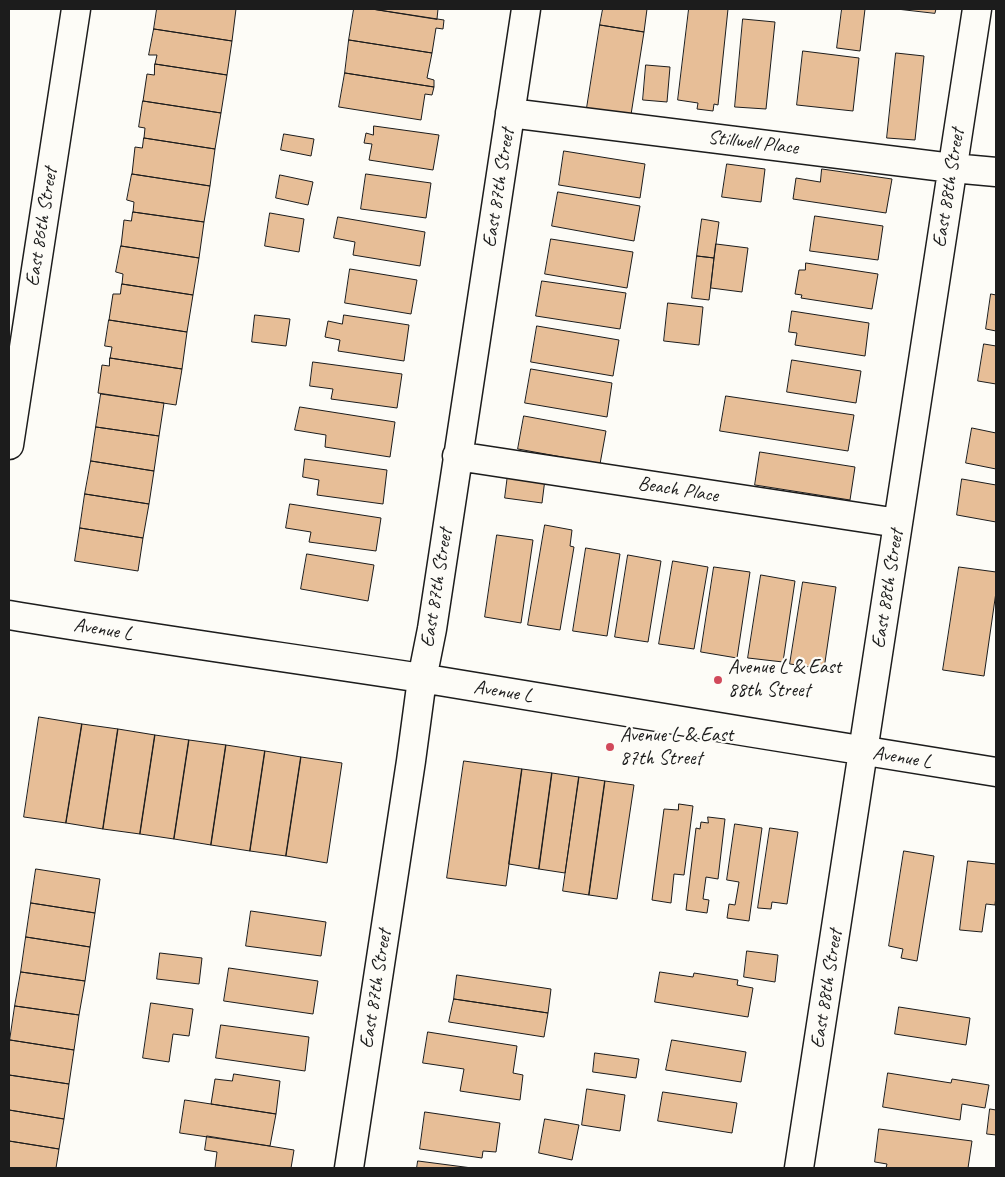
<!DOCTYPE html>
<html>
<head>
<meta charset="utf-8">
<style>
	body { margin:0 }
	#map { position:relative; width:1005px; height:1177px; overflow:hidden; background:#fdfcf7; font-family:Caveat,sans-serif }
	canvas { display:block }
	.frame { position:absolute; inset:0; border:10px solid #1c1c1c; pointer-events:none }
</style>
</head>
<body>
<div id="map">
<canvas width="1005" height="1177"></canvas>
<div class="frame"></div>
</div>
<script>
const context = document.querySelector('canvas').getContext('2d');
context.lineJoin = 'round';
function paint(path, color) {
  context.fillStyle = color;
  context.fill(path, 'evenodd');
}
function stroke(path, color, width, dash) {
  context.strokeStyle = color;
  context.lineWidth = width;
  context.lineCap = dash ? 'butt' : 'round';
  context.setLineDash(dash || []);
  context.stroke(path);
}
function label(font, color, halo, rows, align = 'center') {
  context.font = font + ' Caveat,sans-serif';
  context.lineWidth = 4.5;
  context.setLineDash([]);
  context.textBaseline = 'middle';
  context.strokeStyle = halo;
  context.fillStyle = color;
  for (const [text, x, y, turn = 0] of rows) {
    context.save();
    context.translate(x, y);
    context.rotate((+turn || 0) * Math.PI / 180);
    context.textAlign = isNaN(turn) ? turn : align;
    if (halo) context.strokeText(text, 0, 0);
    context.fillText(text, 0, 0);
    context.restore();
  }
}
const building = new Path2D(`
	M157 9H236L232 41 154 29Z
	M354 9H372L444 20 443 29 436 28 432 53 349 40Z
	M372 9H438L437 19Z
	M603 9H647L644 32 600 25Z
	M689 9H728L718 105 714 104 713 111 697 109 698 103 678 100Z
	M842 9H865L860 51 837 48Z
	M897 9H936L935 13Z
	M743 19 775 22 766 109 735 107Z
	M600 25 644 32 630 121 586 114Z
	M154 29 232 41 227 75 155 64 157 55H149Z
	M349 40 432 53 427 78 434 80V87L345 73Z
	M803 51 859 58 853 111 797 105Z
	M896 53 924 56 915 140 887 138Z
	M155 64 227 75 221 113 143 101 147 74 154 75Z
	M646 65 670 67 667 102 643 100Z
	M345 73 434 87 432 95 425 94 421 120 339 107Z
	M143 101 221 113 215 149 144 138 145 128 139 127Z
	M374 126 439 135 433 170 369 160 372 144 364 143 366 133 373 135Z
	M284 134 314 139 311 156 281 150Z
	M144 138 215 149 210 186 132 174 135 147 142 148Z
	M564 151 645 164 640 198 559 185Z
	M727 164 765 169 761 202 722 197Z
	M822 169 892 179 886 213 793 199 796 178 820 182Z
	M132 174 210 186 204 222 133 212 134 202 127 200Z
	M366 174 431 183 426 218 361 209Z
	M280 175 313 182 308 205 276 198Z
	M558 192 640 206 634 241 552 226Z
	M133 212 204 222 199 258 121 246 124 220 131 221Z
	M270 213 304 219 299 252 265 246Z
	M815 216 883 226 878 260 810 251Z
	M338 217 425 232 420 266 353 255 355 242 334 238Z
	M702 219 719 222 714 258 697 256Z
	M551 239 633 252 627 288 545 274Z
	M716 244 748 248 742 292 711 288Z
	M121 246 199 258 193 295 122 284 123 274 116 272Z
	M697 256 714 258 709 300 692 298Z
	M806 263 878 274 872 309 801 298 802 295 795 294 799 270H805Z
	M350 269 417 280 411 314 345 303Z
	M542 281 626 293 620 329 536 316Z
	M122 284 193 295 187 332 109 320 113 294H120Z
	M991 294 996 295V331L986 329Z
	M668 303 703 307 699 345 664 341Z
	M792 311 869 323 865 356 795 345 797 333 789 332Z
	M255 315 290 319 286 346 252 342Z
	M344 315 409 325 404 361 338 351 340 340 325 337 328 321 342 324Z
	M109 320 187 332 182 369 110 358 112 347 105 346Z
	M537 326 619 340 613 376 531 362Z
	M984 344 996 346V384L978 381Z
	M110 358 182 369 176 405 98 393 102 365 109 366Z
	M792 360 861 371 856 403 787 392Z
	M313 362 402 374 397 408 331 399 333 389 310 386Z
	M531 369 612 383 607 417 525 403Z
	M101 394 164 403 159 436 96 427Z
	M726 396 854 415 848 451 720 431Z
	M300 407 395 422 390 457 325 447 326 435 295 430Z
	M524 416 606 431 600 464 518 449Z
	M96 427 159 436 154 471 91 461Z
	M972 428 996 433V469L966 463Z
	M760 452 855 467 850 500 755 485Z
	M305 459 387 470 383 504 317 495 319 480 303 477Z
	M91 461 154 471 149 504 85 494Z
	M508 474 545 479 542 503 505 498Z
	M962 479 996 485V522L957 515Z
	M85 494 149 504 143 538 80 528Z
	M290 504 381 518 376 551 309 542 311 532 286 528Z
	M545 525 572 530 570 546 574 547 560 630 528 625Z
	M80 528 143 538 138 571 75 561Z
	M497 535 533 540 521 623 485 617Z
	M586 548 620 554 607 636 573 631Z
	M307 554 374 565 368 601 301 589Z
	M628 555 661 561 648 642 615 637Z
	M673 561 708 567 694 649 659 644Z
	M714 567 750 572 737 658 701 652Z
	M959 567 996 572V592L984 676 943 670Z
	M761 575 795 581 783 662 748 658Z
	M803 582 836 587 824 669 790 664Z
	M39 717 82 724 66 823 24 817Z
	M82 724 118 729 103 829 66 823Z
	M118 729 155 735 140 834 103 829Z
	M155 735 189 740 174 839 140 834Z
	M189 740 226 745 211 845 174 839Z
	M226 745 265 751 250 851 211 845Z
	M265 751 301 757 286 856 250 851Z
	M301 757 342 763 327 863 286 856Z
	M464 761 522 769 506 886 447 878Z
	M522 769 552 773 539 869 509 864Z
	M552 773 579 777 565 873 539 869Z
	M579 777 605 781 589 895 563 891Z
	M605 781 634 785 617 899 589 895Z
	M679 804 693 806 684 875 674 874 671 903 652 900 664 809 678 810Z
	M708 817 725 819 718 879 706 877 703 899 709 900 707 913 686 910 696 828 700 829 701 822 708 823Z
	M735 824 762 828 749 921 727 918 729 904 735 905 739 882 727 880Z
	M770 828 798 832 787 904 772 902 771 909 758 908Z
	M904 851 934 856 917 961 901 958 903 949 889 946Z
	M968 861 996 864V896L995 905 986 904 982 932 960 930Z
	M36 869 100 879 95 913 31 903Z
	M31 903 95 913 90 947 26 937Z
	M251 911 326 922 321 956 246 946Z
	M26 937 90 947 85 981 21 972Z
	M747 951 778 955 775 982 744 977Z
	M160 953 202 958 199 984 157 979Z
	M229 968 318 981 313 1014 224 1001Z
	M21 972 85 981 79 1015 15 1006Z
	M660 972 693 977 694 973 738 980 737 985 753 988 748 1017 655 1002Z
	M457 975 551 989 548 1013 454 999Z
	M454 999 548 1013 544 1037 449 1022Z
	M151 1003 193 1009 189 1036 173 1034 169 1062 143 1058Z
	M15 1006 79 1015 74 1050 10 1040Z
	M899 1007 970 1018 966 1045 895 1034Z
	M221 1025 309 1037 305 1071 216 1058Z
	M428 1032 517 1046 513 1073 523 1075 520 1100 460 1091 464 1069 423 1063Z
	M10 1040 74 1050 69 1084 9 1075Z
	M672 1040 746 1052 741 1082 666 1070Z
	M595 1053 639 1059 636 1078 593 1072Z
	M888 1073 951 1083 952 1079 989 1085 985 1108 962 1104 960 1120 883 1107Z
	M234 1074 280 1081 276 1114 211 1104 215 1079 232 1081Z
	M9 1075 69 1084 64 1119 9 1110Z
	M587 1089 625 1095 620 1131 582 1125Z
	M663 1092 737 1103 732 1133 658 1121Z
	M185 1100 276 1114 270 1146 180 1133Z
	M990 1109 996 1110V1135L987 1134Z
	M9 1110 64 1119 59 1149 9 1141Z
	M425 1112 500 1123 496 1152 483 1151 482 1158 420 1149Z
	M545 1119 579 1125 572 1160 539 1153Z
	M879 1129 972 1141 968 1168H886L887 1164 875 1162Z
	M207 1136 294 1150 291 1168H215L217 1152 205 1150Z
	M9 1141 59 1149 56 1168H9Z
	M418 1161 472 1168H417Z`);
paint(building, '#e7be97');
stroke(building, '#1c1c1c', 1);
const street = new Path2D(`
	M510 113 952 168 996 172
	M9 445 76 9
	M457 456 898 523
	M9 615C146 638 284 657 421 678 613 709 804 742 996 772
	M349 1168 411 761 422 679 432 629 526 9
	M799 1168 977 9`);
stroke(street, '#1c1c1c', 31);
stroke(street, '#fdfcf7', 28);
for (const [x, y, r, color] of [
	[718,680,5,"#d1495b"],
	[610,747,5,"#d1495b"]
]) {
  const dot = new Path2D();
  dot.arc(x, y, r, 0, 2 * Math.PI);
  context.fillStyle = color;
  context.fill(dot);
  stroke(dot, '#fdfcf7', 2);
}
label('20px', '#1c1c1c', '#fdfcf7', [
	["Stillwell Place",753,143,7],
	["East 87th Street",499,188,-81],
	["East 88th Street",949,188,-81],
	["East 86th Street",42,227,-81],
	["Beach Place",678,490,9],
	["East 87th Street",437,588,-81],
	["East 88th Street",888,589,-81],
	["Avenue L",103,630,9],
	["Avenue L",503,692,9],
	["Avenue L",902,758,9],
	["East 87th Street",376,989,-81],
	["East 88th Street",827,989,-81]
]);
label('20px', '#1c1c1c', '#fdfcf7', [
	["Avenue L & East",728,668],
	["88th Street",728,691],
	["Avenue L & East",620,736],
	["87th Street",620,759]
], 'left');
</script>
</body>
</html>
